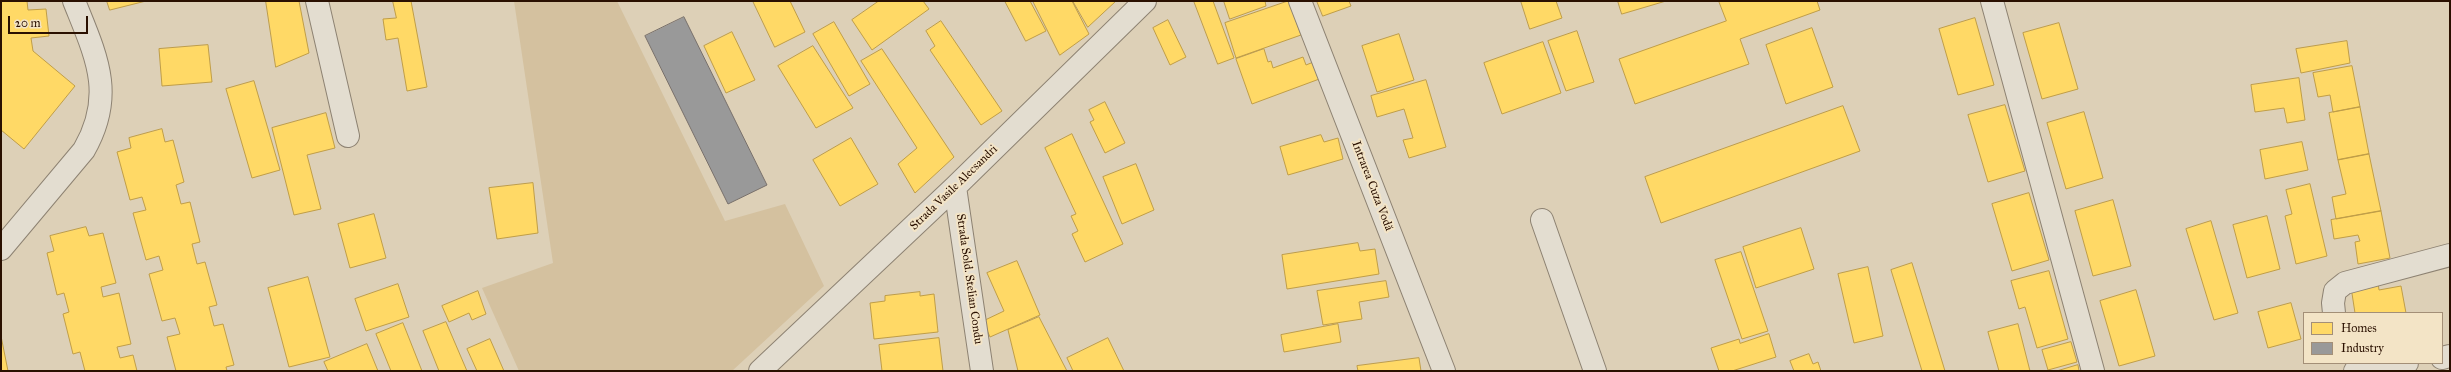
<!DOCTYPE html>
<html>
<head>
<meta charset="utf-8">
<style>
	body { margin:0 }
	#map { position:relative; width:2451px; height:372px; overflow:hidden; background:#ddd0b7; font-family:"IM FELL Great Primer",serif }
	canvas { display:block }
	.frame { position:absolute; inset:0; border:2px solid #2a1000; pointer-events:none }
	.legend { position:absolute; left:2303px; top:312px; width:140px; height:52px; box-sizing:border-box; background:#f3e4c6; border:1px solid #a38f77; margin:0; padding:5px 7px; list-style:none; font-size:12px; color:#2a1000 }
	.legend li { display:flex; align-items:center; gap:8px; height:20px }
	.legend b { width:20px; border:1px solid #a38f77 }
	.scale { position:absolute; left:8px; top:16px; width:80px; height:18px; box-sizing:border-box; border:2px solid #2a1000; border-top:0; padding-left:5px; font-size:12px; line-height:14px; white-space:nowrap; color:#2a1000; -webkit-text-stroke:3px #f3e4c6; paint-order:stroke }
</style>
</head>
<body>
<div id="map">
<canvas width="2451" height="372"></canvas>
<div class="frame"></div>
<ul class="legend">
<li><b style="height:11px;background:#ffd966"></b>Homes</li>
<li><b style="height:11px;background:#999"></b>Industry</li>
</ul>
<div class="scale">20 m</div>
</div>
<script>
const context = document.querySelector('canvas').getContext('2d');
context.lineJoin = 'round';
function paint(path, color) {
  context.fillStyle = color;
  context.fill(path, 'evenodd');
}
function stroke(path, color, width, dash) {
  context.strokeStyle = color;
  context.lineWidth = width;
  context.lineCap = dash ? 'butt' : 'round';
  context.setLineDash(dash || []);
  context.stroke(path);
}
function label(font, color, halo, rows, align = 'center') {
  context.font = font + ' "IM FELL Great Primer",serif';
  context.lineWidth = 4;
  context.setLineDash([]);
  context.textBaseline = 'middle';
  context.strokeStyle = halo;
  context.fillStyle = color;
  for (const [text, x, y, turn = 0] of rows) {
    context.save();
    context.translate(x, y);
    context.rotate((+turn || 0) * Math.PI / 180);
    context.textAlign = isNaN(turn) ? turn : align;
    if (halo) context.strokeText(text, 0, 0);
    context.fillText(text, 0, 0);
    context.restore();
  }
}
paint(new Path2D(`
	M514 1H617L725 221 785 204 824 286 732 371H519L482 288 553 263Z`), '#d4c19f');
const homes = new Path2D(`
	M1 1H27L28 10 46 9 49 36 31 38 33 51 75 86 24 149 1 130Z
	M107 1H146L110 10Z
	M266 1H299L309 53 276 67Z
	M393 1H411L427 87 407 91 398 38 386 40 383 19 396 18Z
	M753 1H790L805 32 775 47Z
	M879 1H923L929 9 872 50 852 20Z
	M1005 1H1030L1046 31 1026 41Z
	M1033 1H1072L1089 34 1060 55Z
	M1073 1H1116L1088 27Z
	M1194 1H1213L1234 58 1218 64Z
	M1224 1H1265L1266 6 1230 19Z
	M1289 1 1301 35 1236 58 1225 23Z
	M1317 1H1349L1351 6 1323 16Z
	M1521 1H1556L1562 18 1530 29Z
	M1618 1H1666L1622 14Z
	M1719 1H1817L1820 10 1740 39 1749 64 1635 104 1619 59 1726 21Z
	M1975 18 1994 85 1958 95 1939 29Z
	M1168 20 1186 57 1170 65 1153 28Z
	M941 21 1002 111 981 125 930 50 935 46 926 31Z
	M834 22 870 84 849 96 813 34Z
	M2059 23 2078 89 2042 99 2023 33Z
	M1812 28 1833 87 1786 104 1766 45Z
	M1577 31 1594 82 1566 91 1548 41Z
	M732 32 755 80 726 93 704 46Z
	M1399 34 1414 80 1377 92 1362 46Z
	M2347 41 2350 63 2301 73 2296 49Z
	M1543 42 1561 93 1502 114 1484 63Z
	M208 45 212 82 162 86 159 49Z
	M813 46 853 108 816 128 778 66Z
	M882 49 954 157 915 193 898 164 917 148 861 61Z
	M1264 49 1268 62 1271 61 1273 68 1303 57 1306 65 1316 61 1322 78 1252 104 1236 59Z
	M2352 66 2360 107 2333 112 2330 95 2318 97 2313 73Z
	M2299 78 2305 120 2287 123 2284 108 2255 112 2251 85Z
	M1426 80 1446 147 1409 158 1403 140 1413 138 1404 109 1377 117 1371 96Z
	M254 81 280 170 252 178 226 89Z
	M1105 102 1125 143 1105 153 1090 122 1094 120 1089 110Z
	M2005 105 2025 171 1988 182 1968 115Z
	M1843 106 1860 151 1661 223 1645 177Z
	M2360 107 2369 154 2338 160 2329 113Z
	M2084 112 2103 178 2066 189 2047 123Z
	M326 113 335 148 307 155 321 209 294 215 272 128Z
	M162 129 165 142 173 140 184 182 176 185 181 204 190 202 200 242 192 244 197 264 205 262 217 305 209 307 214 326 223 324 234 365 226 367 227 371H176L167 337 180 334 175 318 162 321 149 274 163 270 159 256 146 260 133 213 146 210 142 197 130 200 117 152 131 148 129 138Z
	M1072 134 1123 244 1085 262 1072 234 1078 231 1071 216 1076 214 1045 148Z
	M1321 135 1324 142 1338 138 1343 159 1288 175 1280 147Z
	M851 138 878 184 840 206 813 160Z
	M2302 142 2308 170 2265 179 2260 150Z
	M2369 154 2381 211 2336 219 2332 197 2346 194 2338 160Z
	M1136 164 1154 210 1122 224 1103 177Z
	M533 183 538 233 497 239 489 188Z
	M2310 184 2327 256 2296 264 2285 216 2292 214 2286 190Z
	M2029 193 2049 260 2012 271 1992 204Z
	M2113 200 2131 266 2093 276 2075 211Z
	M2381 211 2390 258 2358 264 2355 242 2360 241 2358 235 2334 239 2331 220Z
	M374 214 386 258 350 268 338 224Z
	M2267 216 2280 269 2247 278 2233 225Z
	M2211 221 2238 313 2214 320 2186 229Z
	M86 227 89 236 103 233 116 283 101 287 103 297 119 293 131 344 117 347 120 358 133 355 137 371H85L80 352 73 354 63 314 69 312 64 293 57 295 47 253 54 251 50 236Z
	M1801 228 1814 269 1756 288 1743 247Z
	M1358 243 1360 251 1375 249 1379 274 1287 289 1282 255Z
	M1741 252 1768 331 1742 339 1715 260Z
	M1017 261 1040 315 990 337 983 321 1004 311 987 273Z
	M1912 263 1945 371H1922L1891 270Z
	M1868 267 1883 336 1854 343 1838 274Z
	M2049 271 2068 339 2037 348 2025 307 2019 309 2011 281Z
	M308 277 330 357 289 367 268 288Z
	M1386 281 1389 297 1359 302 1362 319 1323 325 1317 291Z
	M2378 283 2379 290 2401 286 2406 313H2355L2351 287Z
	M398 284 409 317 366 331 355 299Z
	M2136 290 2155 356 2119 366 2100 301Z
	M478 291 486 314 472 320 469 313 449 322 442 306Z
	M920 292V296L934 294 938 332 874 339 870 303 885 301V296Z
	M2291 303 2301 339 2268 348 2258 312Z
	M1039 317 1067 371H1018L1008 330Z
	M446 322 467 371H439L423 331Z
	M403 323 422 371H391L376 334Z
	M1338 324 1341 342 1284 352 1281 335Z
	M2018 324 2030 371H1999L1988 332Z
	M1769 334 1776 357 1732 371H1719L1711 348 1739 339 1740 343Z
	M1 336 8 371H1Z
	M939 338 943 371H882L879 345Z
	M1108 338 1124 371H1073L1067 358Z
	M490 339 504 371H477L467 349Z
	M2071 342 2077 362 2048 370 2042 350Z
	M367 344 378 371H328L324 362Z
	M1809 354 1813 364 1818 362 1821 371H1794L1790 361Z
	M1419 358 1421 371H1358L1357 366Z
	M2078 365 2079 371H2057Z`);
paint(homes, '#ffd966');
stroke(homes, '#bf9d47', 1);
const industry = new Path2D(`
	M684 17 767 185 728 204 645 36Z`);
paint(industry, '#999');
stroke(industry, '#78706b', 1);
const minor = new Path2D(`
	M317 1 348 136
	M1300 1 1444 371
	M1992 1 2093 371
	M955 187 982 371
	M1542 220 1595 371
	M1 249 84 150C116 94 96 56 74 1
	M2334 313 2333 303 2335 291 2345 283 2450 255
	M2442 358 2450 356
	M760 371 955 187 1145 1
	M2355 371 2407 363`);
stroke(minor, '#8d8272', 24);
stroke(minor, '#e3ddd0', 22);
label('12px', '#2a1000', '#f3e4c6', [
	["Intrarea Cuza Vodă",1372,186,69],
	["Strada Vasile Alecsandri",954,188,-44],
	["Strada Sold. Stelian Condu",969,279,82]
]);
</script>
</body>
</html>
